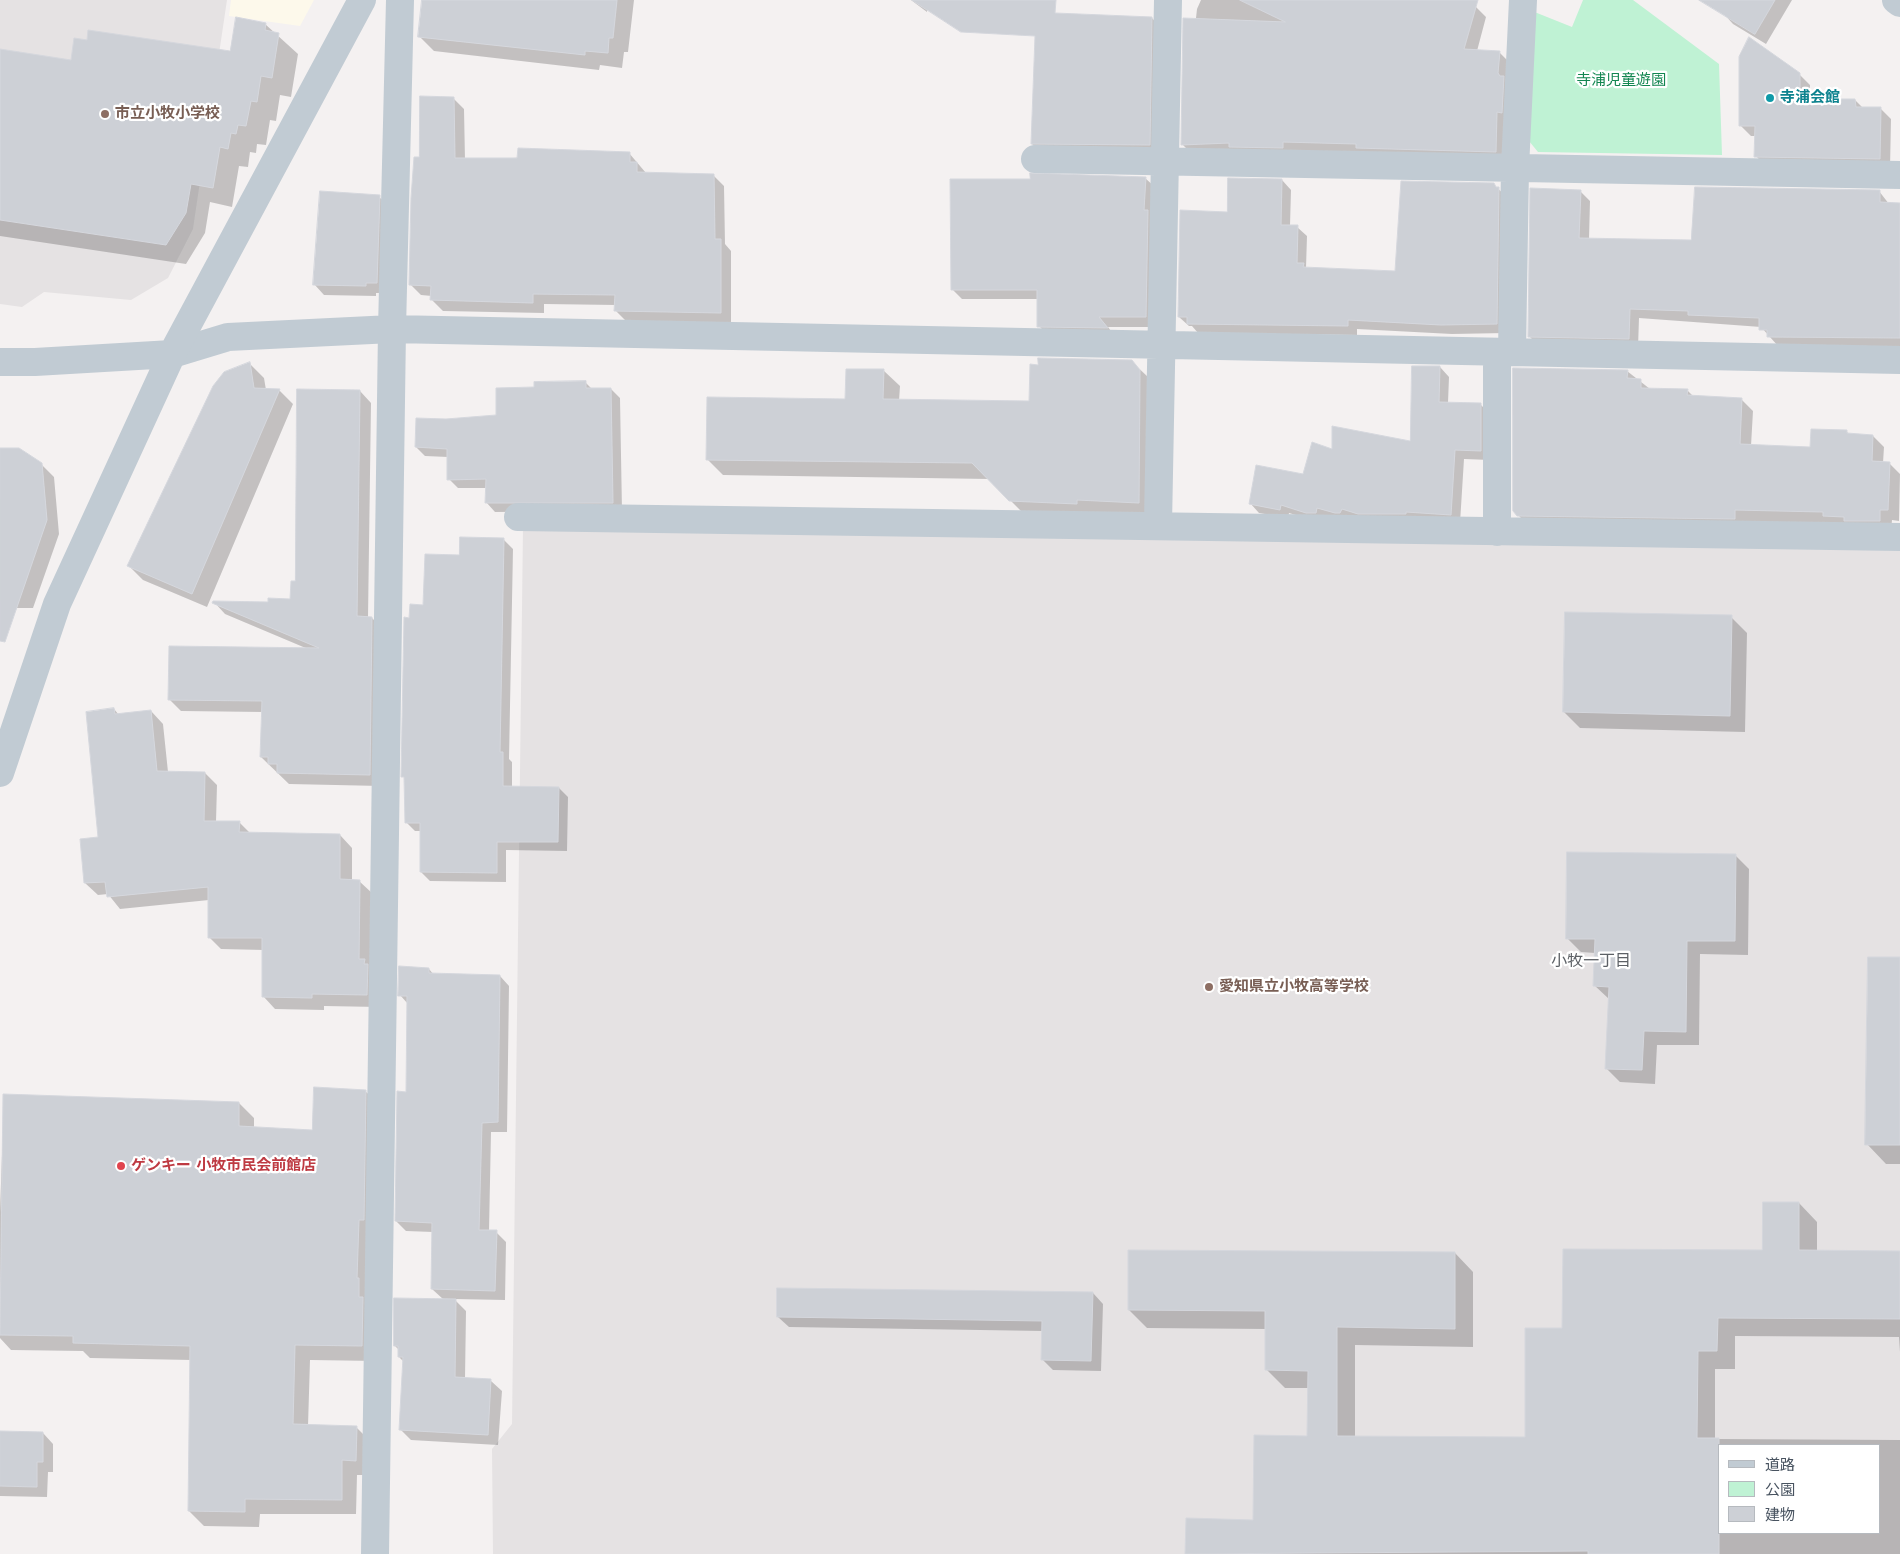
<!DOCTYPE html>
<html>
<head>
<meta charset="utf-8">
<style>
	body { margin:0 }
	#map { position:relative; width:1900px; height:1554px; overflow:hidden; background:#f4f1f1; font-family:"DejaVu Sans","Noto Sans JP",sans-serif }
	canvas { display:block }
	.legend { position:absolute; left:1718px; top:1444px; width:162px; height:90px; box-sizing:border-box; background:#fff; border:1px solid #b6babf; margin:0; padding:6px 9px; list-style:none; font-size:15px; color:#485360 }
	.legend li { display:flex; align-items:center; gap:10px; height:25px }
	.legend b { width:25px; border:1px solid #b6babf }
</style>
</head>
<body>
<div id="map">
<canvas width="1900" height="1554"></canvas>
<ul class="legend">
<li><b style="height:6px;background:#c1cbd3"></b>道路</li>
<li><b style="height:14px;background:#bff2d4"></b>公園</li>
<li><b style="height:14px;background:#cdd0d6"></b>建物</li>
</ul>
</div>
<script>
const context = document.querySelector('canvas').getContext('2d');
context.lineJoin = 'round';
function paint(path, color) {
  context.fillStyle = color;
  context.fill(path, 'evenodd');
}
function stroke(path, color, width, dash) {
  context.strokeStyle = color;
  context.lineWidth = width;
  context.lineCap = dash ? 'butt' : 'round';
  context.setLineDash(dash || []);
  context.stroke(path);
}
function label(font, color, halo, rows, align = 'center') {
  context.font = font + ' "DejaVu Sans","Noto Sans JP",sans-serif';
  context.lineWidth = 4.5;
  context.setLineDash([]);
  context.textBaseline = 'middle';
  context.strokeStyle = halo;
  context.fillStyle = color;
  for (const [text, x, y, turn = 0] of rows) {
    context.save();
    context.translate(x, y);
    context.rotate((+turn || 0) * Math.PI / 180);
    context.textAlign = isNaN(turn) ? turn : align;
    if (halo) context.strokeText(text, 0, 0);
    context.fillText(text, 0, 0);
    context.restore();
  }
}
paint(new Path2D(`
	M231 0H314L300 26 229 16Z`), '#fdf9eb');
paint(new Path2D(`
	M0 0H227L193 229 168 278 131 300 44 292 22 307 0 304Z
	M523 527 1900 550V1554H493L492 1449 512 1424ZM1719 1445H1879V1533H1719Z`), '#e5e2e3');
paint(new Path2D(`
	M1583 0H1633L1719 64 1722 155 1538 152 1529 141 1532 11 1572 27Z`), '#bff2d4');
paint(new Path2D(`
	M467 0H634L628 52H624L622 68 600 65 599 70 434 51 419 36Z
	M911 0H927V12Z
	M1201 0H1452L1476 7 1486 17 1477 51 1499 52 1509 62 1505 161 1192 154 1182 144 1197 9Z
	M1731 0H1792L1766 44 1733 24 1723 13Z
	M1152 18 1161 28 1159 155 1042 154 1032 144Z
	M265 24 298 54 291 97 280 95 276 121 270 120 266 145 257 144 256 153 250 152 248 167 239 166 232 207 210 202 205 233 186 264 0 236V51L72 61 231 52Z
	M1750 39 1799 74 1810 85V100H1855L1863 108H1880L1891 119 1890 169 1766 167 1756 156V136H1751L1740 125V54Z
	M453 98 464 109 465 160 629 153 646 173 713 175 724 186 725 244 731 251V323L626 321 615 310 616 305 544 304V313L443 311 432 300V296L421 295 410 284 420 158Z
	M1145 178 1156 188V327H1108L1116 338 1049 336 1039 326 1038 299H962L952 289Z
	M1282 180 1291 190 1290 226 1297 227 1307 236 1306 268 1396 273 1493 184 1508 198 1506 333 1452 334 1357 329V335L1198 333 1192 326H1189L1179 317 1228 213Z
	M1580 191 1590 201 1589 239 1692 241 1879 191 1889 204H1900V348L1778 346 1761 327 1639 318 1638 348 1539 346 1529 336Z
	M379 197 390 207 388 293H376V296L324 295 314 284Z
	M1131 361 1148 377 1155 518 1027 517 989 479 723 475 707 459 846 400 883 370 900 386 899 401 1030 402Z
	M250 364 264 378 266 390H279L293 404 207 607 143 580 129 566Z
	M1440 367 1449 377 1448 403 1481 405 1490 414V460L1464 459 1460 523 1316 521 1289 513 1288 518 1259 513 1250 503 1304 475 1333 450 1411 443Z
	M1627 371 1650 389 1687 390 1694 397 1741 399 1753 411 1751 446 1811 448 1847 432 1850 435 1873 436 1884 447 1883 463H1889L1900 474 1899 521 1892 520 1891 532 1530 527 1514 511Z
	M586 383 592 389H611L620 398 622 511 495 512 486 502 487 488H458L449 479 448 457 425 456 416 447 447 420 498 416 535 388Z
	M360 391 371 403 368 618H372L383 629 381 786 289 784 261 757 263 712 181 711 170 700 308 649 225 614 214 602 269 604 292 600Z
	M0 450 41 464 54 477 59 534 33 608H0Z
	M504 540 513 549 509 759 512 762V788H559L568 797 567 851 506 850V882L430 881 421 872V831H415L406 822V779L403 776 410 619 425 606 460 556Z
	M1731 617 1747 633 1745 732 1580 728 1564 712Z
	M114 709 119 715 151 711 163 724 168 772 205 773 217 785 216 822H239L250 833 340 835 352 848V881H359L372 893 379 1007 324 1006V1010L275 1009 263 996 264 950 221 949 209 937V900L120 909 108 894 98 895 85 883 99 838Z
	M1735 855 1749 869 1748 955 1700 954 1699 1045H1657L1655 1084 1620 1082 1606 1068 1609 999 1594 985 1595 953 1581 952 1567 938Z
	M1900 959V1164H1886L1867 1144Z
	M429 969 434 975 500 976 509 986 507 1132H491L489 1231 496 1232 506 1242 505 1300 454 1299 466 1311 465 1379 491 1381 502 1391 498 1445 411 1440 400 1429 404 1362 399 1357V1350L395 1346 444 1300 432 1289 433 1232 406 1231 396 1221 407 1093 408 1004 400 995Z
	M365 1091 381 1106 377 1361 310 1360 308 1426 356 1427 372 1443 371 1475H357L356 1514H260L259 1527 204 1526 189 1511 191 1360 90 1358 83 1351 11 1350 0 1338V1212L4 1096 239 1103 254 1118V1128L313 1131Z
	M1799 1203 1817 1222V1252H1900V1352L1899 1337 1735 1336V1369H1715V1439L1900 1440V1554H1187V1520L1255 1521 1308 1437 1309 1388H1285L1267 1370 1266 1329 1147 1328 1129 1310 1455 1253 1473 1272V1347L1355 1345V1438H1526L1564 1329 1763 1252ZM1719 1445H1879V1533H1719Z
	M1093 1293 1103 1304 1101 1371 1053 1370 1042 1359 1043 1331 789 1327 778 1317Z
	M0 1433H43L53 1444V1472H48L47 1497 0 1496Z`), '#0003');
const building = new Path2D(`
	M422 0H617L613 38H609L608 53 585 51V55L418 37Z
	M912 0H1056L1055 13 1152 17 1150 145 1031 144 1035 36 961 32Z
	M1240 0H1478L1464 49 1500 51 1498 73 1500 76H1504L1502 113 1497 112 1496 152 1356 148V144L1283 142V148L1229 147V143L1181 145 1183 18 1285 22Z
	M1699 0H1775L1755 34Z
	M236 17 266 23 265 30 279 33 272 78 261 76 257 102 251 101 246 126 238 125 236 134 231 133 228 149 220 147 213 188 191 184 186 213 166 245 0 220V49L71 60 74 38 87 40 88 30 230 51Z
	M1749 37 1800 73V99H1855L1856 107H1881L1880 159 1754 157 1755 126H1739V57Z
	M420 96 454 97 455 158H517L518 148 630 152V162H637V172L714 174 715 239H721V313L614 311 615 295 533 294V303L430 300 431 286 409 285 411 198 414 157H419Z
	M1030 173 1146 177 1144 210H1148L1146 317H1099L1108 328 1037 327V290H951L950 179H1030Z
	M1228 178 1282 179 1281 225H1298L1297 263H1304L1303 267 1395 271 1401 181 1494 183 1496 187H1499L1497 324 1441 325 1348 320V326L1187 324V317H1178L1180 210 1227 212Z
	M1695 187 1880 190V202L1900 203V338L1767 337V330H1759V318L1688 315V311L1630 309 1629 339 1528 337 1530 188 1581 190 1579 238 1691 240Z
	M320 191 380 195 377 283H366V286L313 285Z
	M1038 358 1132 360 1140 370 1139 503 1077 500V504L1009 501 972 463 706 460 707 397 845 399 846 369H884L883 399 1029 401 1030 364 1038 365Z
	M250 362 254 388 280 389 192 594 127 566 213 386 224 372Z
	M1412 366H1440L1439 402 1481 403V451L1455 450 1451 515 1406 512V514H1358L1342 509 1340 513H1335L1317 508 1316 513H1306L1281 505 1280 510 1249 504 1256 465 1303 474 1312 442 1332 449V426L1410 441Z
	M1513 368 1628 370 1627 378 1641 379V388L1688 389 1687 395 1742 398 1740 444 1810 447 1811 429 1847 430V433L1873 435 1872 461 1890 462 1888 510H1880V521H1844V517L1823 516V512L1735 510V519L1517 516 1513 511Z
	M586 381V388H611L613 503H485L486 479 447 480V449L415 447 416 418 446 419 496 415V388L534 387V382Z
	M297 389 360 390 357 616 372 617 370 775 277 773V764H268V757H260L262 701 168 700 169 646 319 648 212 603 213 601 268 602V598L290 599 291 581H295Z
	M0 448H19L42 463 47 520 5 642 0 641Z
	M460 537 504 538 500 752H503V786L559 787 558 842H497V873L420 872V823H405L404 777H401L404 617 409 618 410 604 423 605 425 554 459 555Z
	M1565 612 1732 615 1730 716 1563 712Z
	M114 708 115 714 151 710 157 771 205 772 204 821H240L239 832 340 834V879L360 880 359 959H365L364 964H368L367 995 312 994V998L262 997V938H208V887L107 897 105 882 84 883 80 839 98 837 86 712Z
	M1567 852 1736 854 1735 941H1687L1686 1032 1644 1031 1642 1070 1605 1069 1609 987 1593 986 1595 939H1566Z
	M1868 957H1900V1145H1865Z
	M399 966 429 968V973L500 975 498 1122 482 1123 479 1230H497L495 1291 431 1289 432 1223 395 1221 397 1091 406 1092 407 996H398Z
	M314 1087 366 1090 364 1220H359L357 1278H359V1297H363L362 1346 295 1345 293 1424 357 1426 356 1461 342 1460V1500L245 1499V1512L188 1511 190 1346 73 1343V1336L0 1335 3 1094 239 1102V1126L312 1130Z
	M1763 1202H1799V1250L1900 1251V1319L1718 1318 1717 1351H1698L1697 1438H1719V1554H1588V1551L1185 1554 1186 1518 1253 1520 1254 1435 1307 1436 1308 1371 1265 1370V1311L1128 1310V1250L1455 1252V1329L1337 1327V1436L1525 1437V1328H1562L1563 1249 1762 1250Z
	M777 1288 1093 1292 1091 1361 1041 1360 1042 1321 777 1317Z
	M394 1298 456 1299 455 1377 491 1379 488 1435 399 1430 403 1357H398V1346H394Z
	M0 1431 43 1432V1462H37V1487L0 1486Z`);
paint(building, '#cdd0d6');
stroke(building, '#d5d7dd', 1);
stroke(new Path2D(`
	M1035 159 1900 175
	M1512 352 1515 168 1523 0
	M172 354 228 337 392 329 1900 360
	M518 517 1900 537
	M1158 525 1168 0
	M1497 532V352
	M375 1554 392 329 400 0`), '#c1cbd3', 28);
stroke(new Path2D(`
	M1896 0 1900 3
	M0 362H35L172 354
	M0 773 57 604 172 354 362 0`), '#c1cbd3', 28);
for (const [x, y, r, color] of [
	[1770,98,5,"#0f9aa8"],
	[105,114,5,"#8d6e63"],
	[1209,987,5,"#8d6e63"],
	[121,1166,5,"#e0444e"]
]) {
  const dot = new Path2D();
  dot.arc(x, y, r, 0, 2 * Math.PI);
  context.fillStyle = color;
  context.fill(dot);
  stroke(dot, '#fff', 2);
}
label('15px', '#138651', '#fff', [
	["寺浦児童遊園",1621,81]
]);
label('bold 15px', '#0d838f', '#fff', [
	["寺浦会館",1780,98]
], 'left');
label('bold 15px', '#785e54', '#fff', [
	["市立小牧小学校",115,114],
	["愛知県立小牧高等学校",1219,987]
], 'left');
label('bold 15px', '#be3a42', '#fff', [
	["ゲンキー 小牧市民会前館店",131,1166]
], 'left');
label('16px', '#5d6166', '#fff', [
	["小牧一丁目",1591,962]
]);
</script>
</body>
</html>
